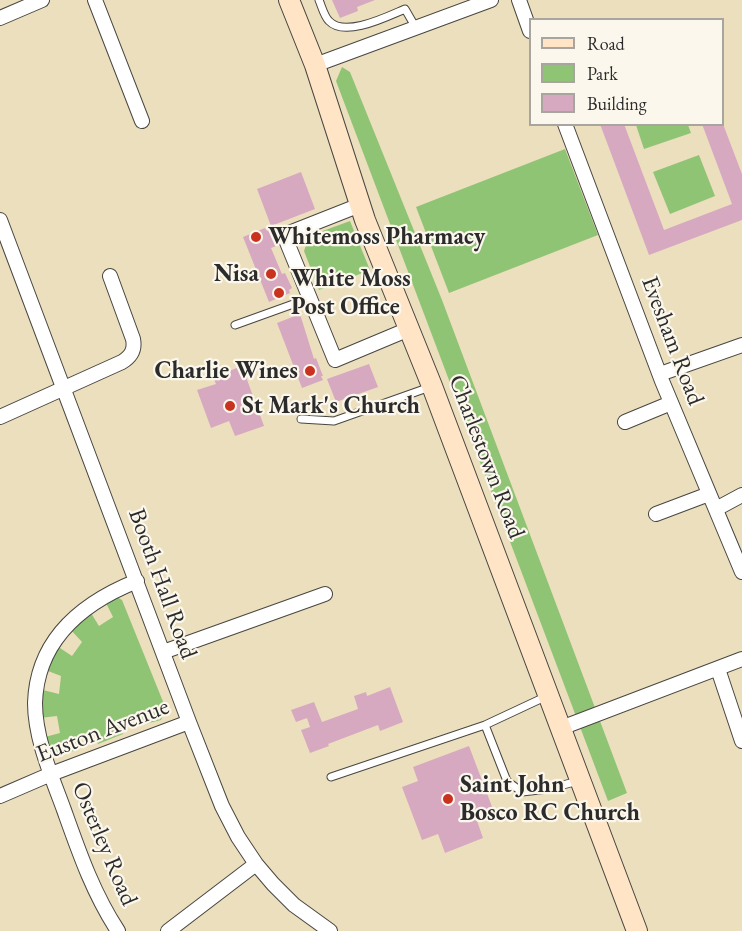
<!DOCTYPE html>
<html>
<head>
<meta charset="utf-8">
<style>
	body { margin:0 }
	#map { position:relative; width:742px; height:931px; overflow:hidden; background:#ecdfbd; font-family:"EB Garamond",serif }
	canvas { display:block }
	.legend { position:absolute; left:529px; top:18px; width:195px; height:108px; box-sizing:border-box; background:#fbf7ec; border:2px solid #a8a59f; margin:0; padding:8px 10px; list-style:none; font-size:18px; color:#2b2b2b }
	.legend li { display:flex; align-items:center; gap:12px; height:30px }
	.legend b { width:30px; border:2px solid #a8a59f }
</style>
</head>
<body>
<div id="map">
<canvas width="742" height="931"></canvas>
<ul class="legend">
<li><b style="height:8px;background:#ffe4c6"></b>Road</li>
<li><b style="height:16px;background:#90c475"></b>Park</li>
<li><b style="height:16px;background:#d6a9c1"></b>Building</li>
</ul>
</div>
<script>
const context = document.querySelector('canvas').getContext('2d');
context.lineJoin = 'round';
function paint(path, color) {
  context.fillStyle = color;
  context.fill(path, 'evenodd');
}
function stroke(path, color, width, dash) {
  context.strokeStyle = color;
  context.lineWidth = width;
  context.lineCap = dash ? 'butt' : 'round';
  context.setLineDash(dash || []);
  context.stroke(path);
}
function label(font, color, halo, rows, align = 'center') {
  context.font = font + ' "EB Garamond",serif';
  context.lineWidth = 4.5;
  context.setLineDash([]);
  context.textBaseline = 'middle';
  context.strokeStyle = halo;
  context.fillStyle = color;
  for (const [text, x, y, turn = 0] of rows) {
    context.save();
    context.translate(x, y);
    context.rotate((+turn || 0) * Math.PI / 180);
    context.textAlign = isNaN(turn) ? turn : align;
    if (halo) context.strokeText(text, 0, 0);
    context.fillText(text, 0, 0);
    context.restore();
  }
}
paint(new Path2D(`
	M342 67 350 72 442 300 627 793 608 801 336 81Z
	M636 125H688L691 133 644 149Z
	M565 149 598 235 449 293 416 207Z
	M699 155 715 196 670 214 653 172Z
	M350 221 370 270 319 290 304 251 309 236Z
	M117 597 122 600 166 709 161 720 141 725 137 716 119 722 123 734 98 744 93 731 76 738 79 750 53 755 45 737 60 733 57 716 40 718 43 690 59 694 61 676 48 671 57 646 72 656 82 642 70 629 91 613 99 626 113 617 106 603Z`), '#90c475');
paint(new Path2D(`
	M332 0H375L357 7 358 11 340 18Z
	M600 124H624L664 230 732 204 702 124H723L742 174V220L649 255Z
	M301 172 315 209 271 226 257 189Z
	M265 228 267 231 269 230 276 246 271 248 282 274 285 273 292 288 289 290 290 293 269 302 243 237Z
	M300 314 314 359 316 358 323 376H321L323 380 302 388 277 323Z
	M369 364 378 387 336 402 327 379Z
	M242 366 264 426 235 436 229 421 211 428 197 390 216 384 213 377Z
	M390 687 403 722 380 731 378 725 328 744 329 746 310 753 301 730 310 727 307 718 296 722 291 710 314 702 322 722 358 709 354 696 366 692 367 696Z
	M469 746 494 812 476 818 483 838 445 853 438 834 422 840 402 787 418 781 413 767Z`), '#d6a9c1');
const lane = new Path2D(`
	M319 0C322 7 324 16 329 21 345 38 388 16 405 9L416 28
	M235 325 310 298
	M301 419 334 421 430 387
	M485 725 507 781 522 792 548 789 578 781
	M331 777 485 725 547 696`);
const street = new Path2D(`
	M95 0 142 121
	M519 0 530 31
	M0 18 42 0
	M315 65 491 0
	M565 124 662 381 742 572
	M360 205 284 235 335 360 409 329
	M0 220 189 722 222 806 238 837 256 864 273 884 294 905 330 931
	M660 374 742 345
	M0 417 122 362C132 356 135 349 133 339L110 276
	M625 422 671 403
	M716 509 742 495
	M656 514 709 494
	M163 652 325 594
	M718 669 742 741
	M561 728 742 659
	M0 796 51 774 189 722
	M118 931C93 893 79 852 64 810 52 777 35 739 35 703 37 640 82 603 137 581
	M168 931 256 864`);
const secondary = new Path2D(`
	M289 0 315 65 365 220 432 386 637 931`);
stroke(lane, '#484641', 9);
stroke(street, '#484641', 16);
stroke(secondary, '#484641', 22);
stroke(lane, '#fff', 7);
stroke(street, '#fff', 14);
stroke(secondary, '#ffe4c6', 20);
for (const [x, y, r, color] of [
	[256,237,6,"#c8321e"],
	[271,274,6,"#c8321e"],
	[279,293,6,"#c8321e"],
	[310,371,6,"#c8321e"],
	[230,406,6,"#c8321e"],
	[448,799,6,"#c8321e"]
]) {
  const dot = new Path2D();
  dot.arc(x, y, r, 0, 2 * Math.PI);
  context.fillStyle = color;
  context.fill(dot);
  stroke(dot, '#fbf7ec', 2);
}
label('bold 24px', '#2b2b2b', '#fbf7ec', [
	["Whitemoss Pharmacy",268,237],
	["Nisa",259,274,"right"],
	["White Moss",291,279],
	["Post Office",291,307],
	["Charlie Wines",298,371,"right"],
	["St Mark's Church",242,406],
	["Saint John",460,785],
	["Bosco RC Church",460,813]
], 'left');
label('24px', '#2b2b2b', '#fbf7ec', [
	["Evesham Road",672,341,69],
	["Charlestown Road",486,457,69],
	["Booth Hall Road",162,584,70],
	["Euston Avenue",103,731,-21],
	["Osterley Road",104,844,67]
]);
</script>
</body>
</html>
